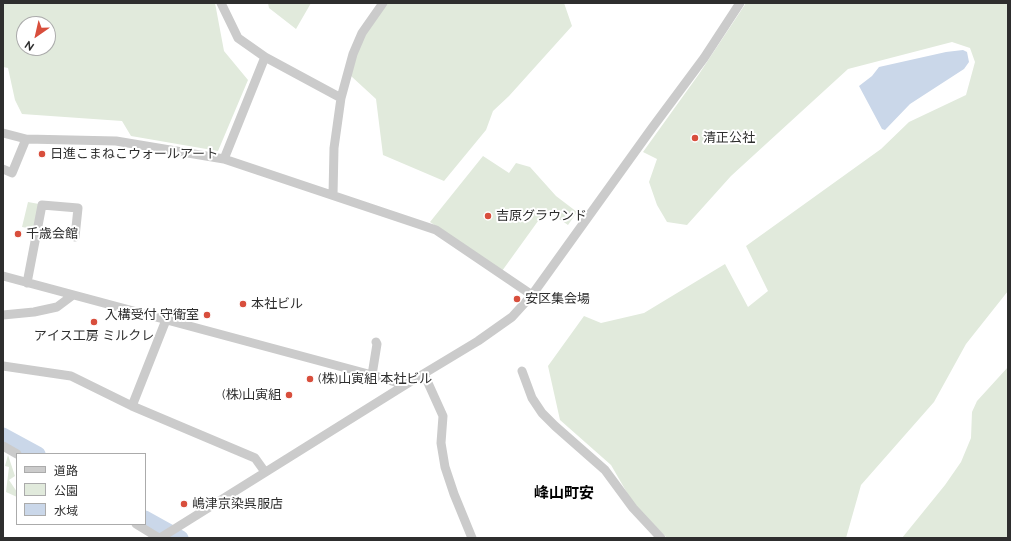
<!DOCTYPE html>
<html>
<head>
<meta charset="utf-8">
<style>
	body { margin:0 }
	#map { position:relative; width:1011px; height:541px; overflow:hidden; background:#fff; font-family:Raleway,"Noto Sans JP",sans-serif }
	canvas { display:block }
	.frame { position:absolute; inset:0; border:4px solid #2e2e2e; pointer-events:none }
	.legend { position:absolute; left:16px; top:453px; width:130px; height:72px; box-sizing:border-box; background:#fff; border:1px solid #ababab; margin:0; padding:5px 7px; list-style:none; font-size:12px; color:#2e2e2e }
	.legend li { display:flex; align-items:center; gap:8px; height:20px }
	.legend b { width:20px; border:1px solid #ababab }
	.north { position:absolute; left:16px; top:16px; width:40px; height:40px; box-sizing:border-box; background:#fff; border:1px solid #ababab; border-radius:50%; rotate:214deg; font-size:11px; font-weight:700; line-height:16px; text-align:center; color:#2e2e2e }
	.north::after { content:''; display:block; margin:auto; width:14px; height:18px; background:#d84e3c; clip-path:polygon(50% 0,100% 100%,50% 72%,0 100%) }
</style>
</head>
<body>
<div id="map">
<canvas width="1011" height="541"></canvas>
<div class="frame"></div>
<ul class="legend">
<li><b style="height:5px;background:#cbcbcb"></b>道路</li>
<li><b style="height:11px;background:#e1eadc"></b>公園</li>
<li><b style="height:11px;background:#cad7e9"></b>水域</li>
</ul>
<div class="north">N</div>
</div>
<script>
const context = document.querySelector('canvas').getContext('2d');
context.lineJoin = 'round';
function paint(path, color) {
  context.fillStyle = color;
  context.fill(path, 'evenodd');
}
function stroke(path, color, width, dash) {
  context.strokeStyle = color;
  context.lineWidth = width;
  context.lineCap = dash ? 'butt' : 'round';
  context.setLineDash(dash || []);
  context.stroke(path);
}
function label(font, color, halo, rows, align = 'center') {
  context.font = font + ' Raleway,"Noto Sans JP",sans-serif';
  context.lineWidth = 4;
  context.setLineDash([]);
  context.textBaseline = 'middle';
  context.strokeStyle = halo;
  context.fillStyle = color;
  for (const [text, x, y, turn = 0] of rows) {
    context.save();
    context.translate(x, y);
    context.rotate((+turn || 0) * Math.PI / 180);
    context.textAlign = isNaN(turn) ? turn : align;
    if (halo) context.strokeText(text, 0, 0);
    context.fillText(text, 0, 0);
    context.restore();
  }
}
paint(new Path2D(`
	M3 3H215L224 51 248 80 218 151 131 136 122 121 22 114 15 100 8 68 3 67ZM24 24H48V48H24Z
	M268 3H311L296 29 269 8Z
	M387 3H564L572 26 509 96 493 111 486 130 444 181 383 155 376 99 351 76 355 55 364 35Z
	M746 3H1008V291L966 344 934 402 861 485 846 538H667L633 503 611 465 560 420 548 366 584 316 601 323 644 313 725 264 748 307 768 291 746 246 881 149 909 122 966 95 975 62 970 48 952 42 848 69 731 176 687 225 667 222 657 205 649 182 657 159 643 152 699 74Z
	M483 156 509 173 516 163 530 167 556 196 577 212 568 225 546 210 502 271 430 222Z
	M28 202 39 204 33 229 22 227Z
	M1008 367V538H902L945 485 961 462 971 438 972 412 977 401Z
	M8 455 15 476 9 480 17 492V497L6 492 9 467 5 466Z`), '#e1eadc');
paint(new Path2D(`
	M963 50 967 52 969 62 964 69 910 104 885 130 882 129 859 86 872 76 879 67 946 52Z`), '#cad7e9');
stroke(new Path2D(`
	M3 435 38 454
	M145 518 181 538`), '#cad7e9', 15);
stroke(new Path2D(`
	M221 3 238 38 265 57 341 98
	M3 133 26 139 116 141 224 159 436 230 532 295
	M224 159 265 57
	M3 169 12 173 26 139
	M333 195 334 148 341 98 353 54 362 33 383 3
	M3 276 372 375 405 385
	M27 283 42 205 78 208 75 237
	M3 315 34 312 57 307 73 295
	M3 366 71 376 132 406 255 458 265 472
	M522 371 532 398 542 413 555 426 605 470 633 508 661 538
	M424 374 443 416 441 443 445 467 454 494 472 538
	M372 375 377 344 376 342
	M132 406 166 320
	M3 446 17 454
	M136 524 159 538
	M160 538 405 385 478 341 512 317 532 295 652 128 704 58 740 3`), '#cbcbcb', 9);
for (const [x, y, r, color] of [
	[695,138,4,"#d84e3c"],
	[42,154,4,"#d84e3c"],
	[488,216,4,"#d84e3c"],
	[18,234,4,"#d84e3c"],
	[517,299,4,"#d84e3c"],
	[243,304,4,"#d84e3c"],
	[207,315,4,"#d84e3c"],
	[94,322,4,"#d84e3c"],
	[310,379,4,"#d84e3c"],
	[289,395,4,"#d84e3c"],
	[184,504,4,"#d84e3c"]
]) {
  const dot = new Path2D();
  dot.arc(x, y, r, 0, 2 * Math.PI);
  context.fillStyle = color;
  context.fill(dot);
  stroke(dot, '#fff', 1.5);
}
label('13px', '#2e2e2e', '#fff', [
	["清正公社",703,138],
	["日進こまねこウォールアート",50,154],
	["吉原グラウンド",496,216],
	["千歳会館",26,234],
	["安区集会場",525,299],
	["本社ビル",251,304],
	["入構受付 守衛室",199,315,"right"],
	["アイス工房 ミルクレ",94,336,"center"],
	["(株)山寅組 本社ビル",318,379],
	["(株)山寅組",281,395,"right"],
	["嶋津京染呉服店",192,504]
], 'left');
label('bold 15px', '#000', '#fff', [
	["峰山町安",564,493]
]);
</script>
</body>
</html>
